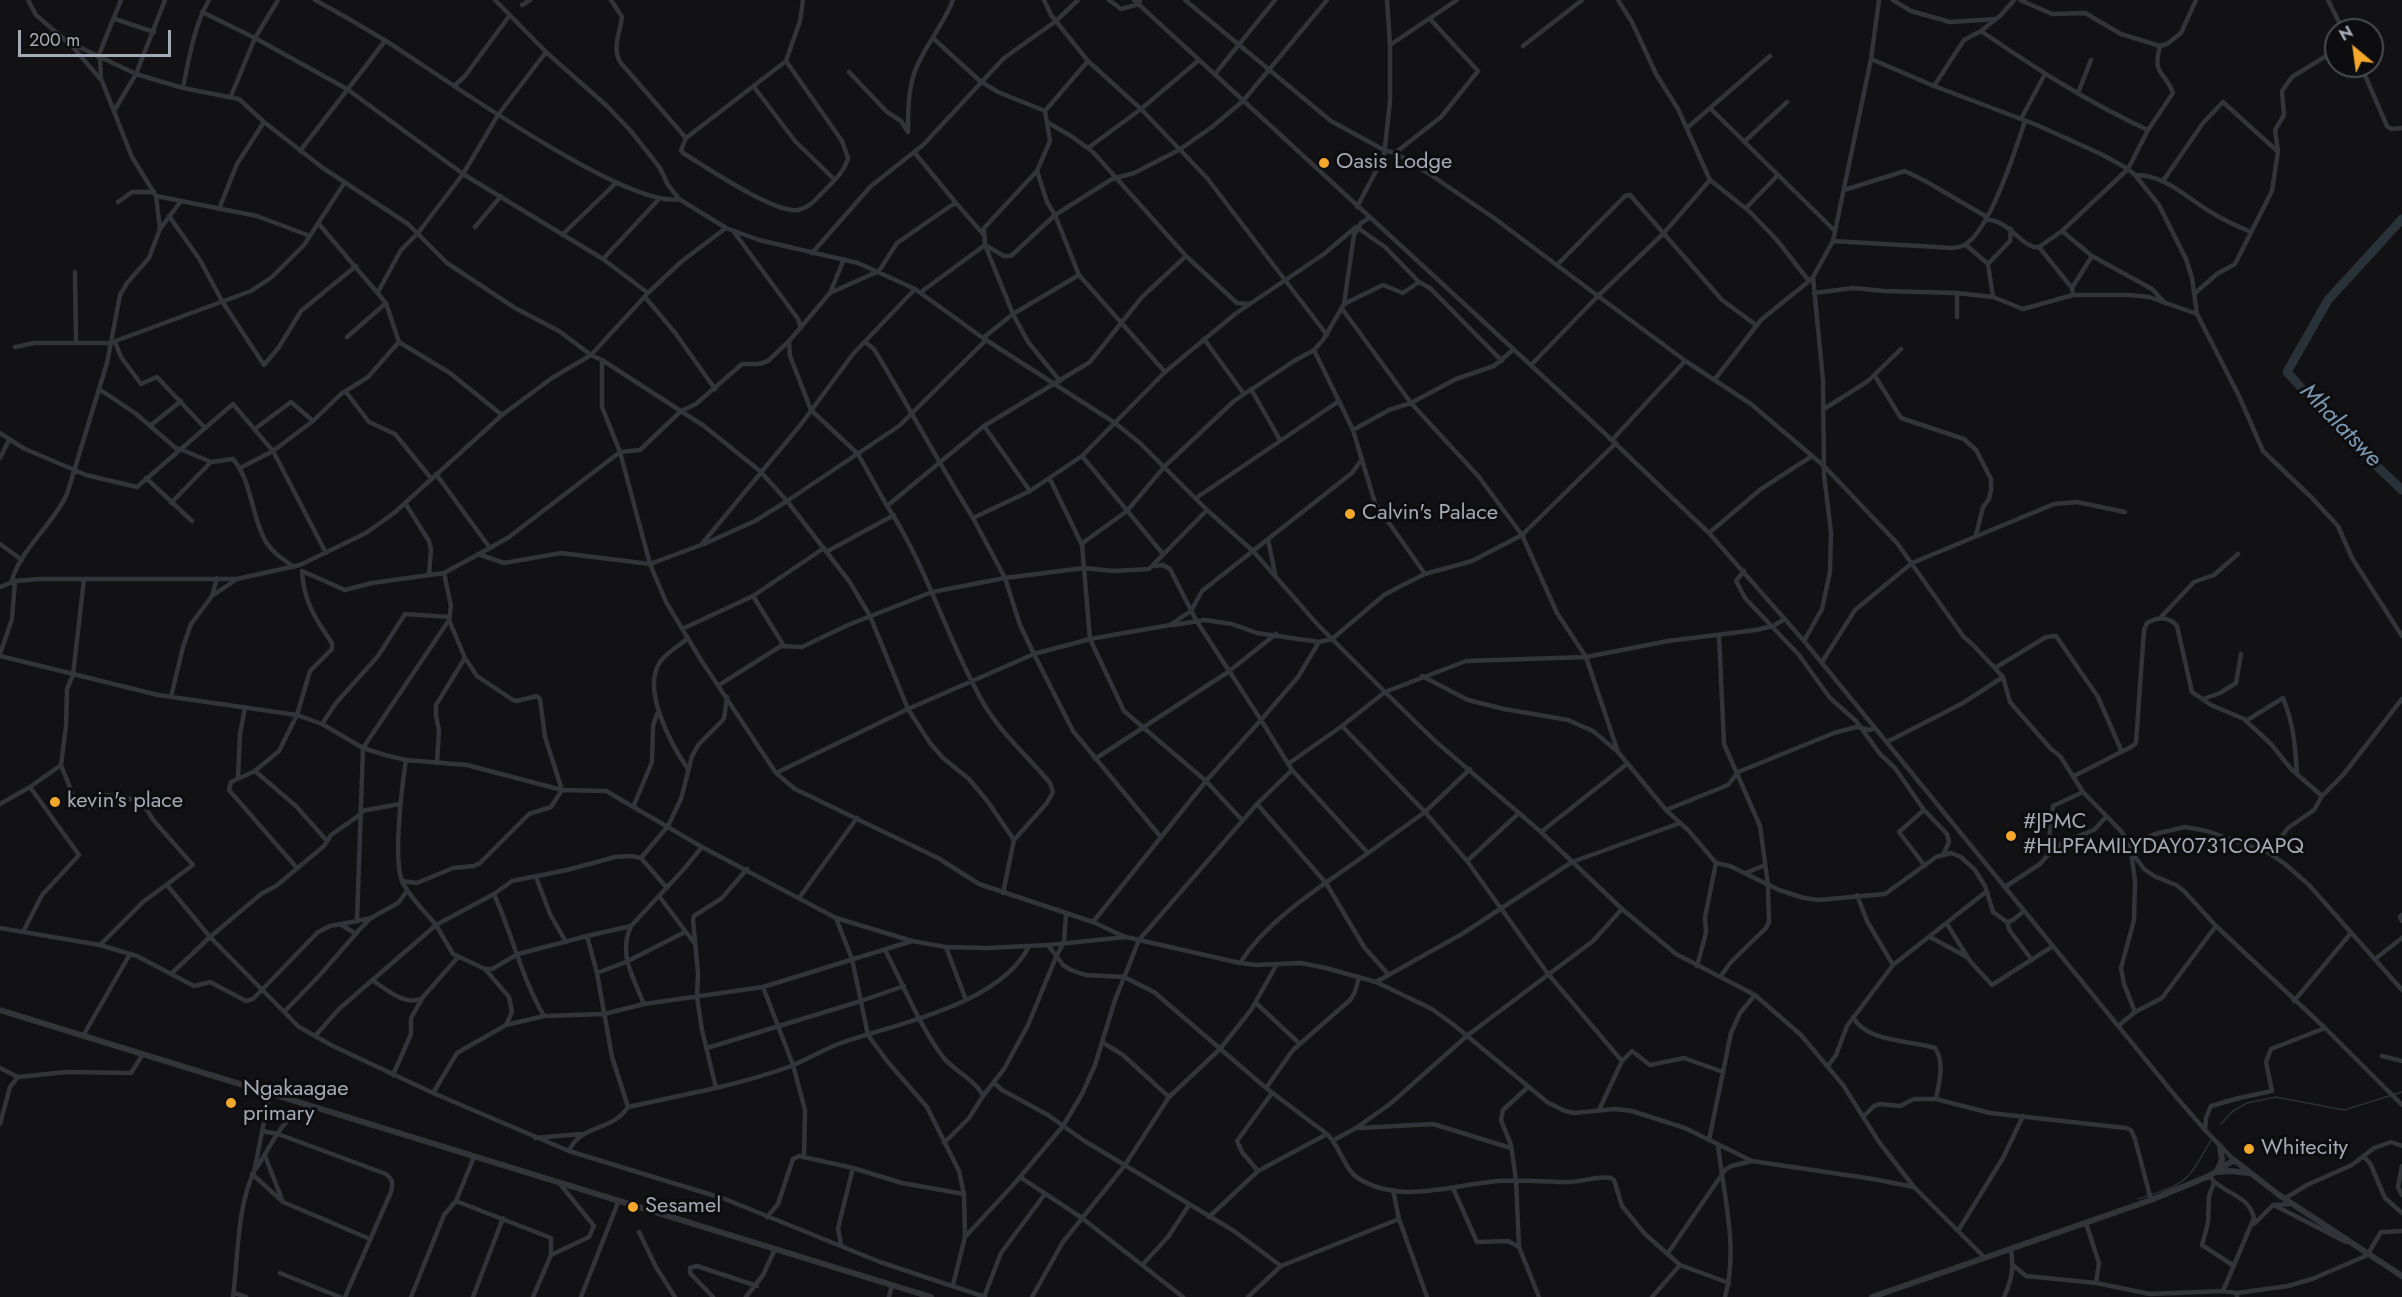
<!DOCTYPE html>
<html>
<head>
<meta charset="utf-8">
<style>
	body { margin:0 }
	#map { position:relative; width:2402px; height:1297px; overflow:hidden; background:#121214; font-family:Jost,sans-serif }
	canvas { display:block }
	.north { position:absolute; left:2324px; top:18px; width:60px; height:60px; box-sizing:border-box; background:#0d0d0f; border:2px solid #494c51; border-radius:50%; rotate:331deg; font-size:16px; font-weight:700; line-height:24px; text-align:center; color:#a4aab5 }
	.north::after { content:''; display:block; margin:auto; width:21px; height:27px; background:#f3a72b; clip-path:polygon(50% 0,100% 100%,50% 72%,0 100%) }
	.scale { position:absolute; left:18px; top:30px; width:153px; height:27px; box-sizing:border-box; border:3px solid #a4aab5; border-top:0; padding-left:8px; font-size:18px; line-height:21px; white-space:nowrap; color:#a4aab5; -webkit-text-stroke:4px #0d0d0f; paint-order:stroke }
</style>
</head>
<body>
<div id="map">
<canvas width="2402" height="1297"></canvas>
<div class="north">N</div>
<div class="scale">200 m</div>
</div>
<script>
const context = document.querySelector('canvas').getContext('2d');
context.lineJoin = 'round';
function stroke(path, color, width, dash) {
  context.strokeStyle = color;
  context.lineWidth = width;
  context.lineCap = dash ? 'butt' : 'round';
  context.setLineDash(dash || []);
  context.stroke(path);
}
function label(font, color, halo, rows, align = 'center') {
  context.font = font + ' Jost,sans-serif';
  context.lineWidth = 6;
  context.setLineDash([]);
  context.textBaseline = 'middle';
  context.strokeStyle = halo;
  context.fillStyle = color;
  for (const [text, x, y, turn = 0] of rows) {
    context.save();
    context.translate(x, y);
    context.rotate((+turn || 0) * Math.PI / 180);
    context.textAlign = isNaN(turn) ? turn : align;
    if (halo) context.strokeText(text, 0, 0);
    context.fillText(text, 0, 0);
    context.restore();
  }
}
stroke(new Path2D(`
	M2221 1124 2233 1111 2247 1103 2276 1097 2344 1110 2402 1092
	M2138 1199C2187 1183 2186 1184 2211 1140`), '#293238', 1.5);
stroke(new Path2D(`
	M2402 219 2328 300 2287 372 2341 432 2402 490`), '#293238', 9);
stroke(new Path2D(`
	M28 0 36 15 72 46 102 81 132 157 156 196 160 229
	M315 0C339 13 363 27 386 41 437 73 627 210 679 199
	M495 0 546 52 607 106 630 130 660 168 668 185 679 199 726 228 759 240 858 263 915 289 983 338 1115 423 1140 443 1207 510 1254 552 1318 625 1385 692 1434 740 1541 832 1622 909 1676 954 1755 995 1801 1035 1843 1085 1879 1142 1914 1187 1985 1258
	M611 0 622 17C620 33 612 47 620 62L686 138
	M1044 0 1051 15 1088 61 1141 109 1207 178 1327 335
	M1109 0 1121 9 1139 4 1140 0
	M1134 0 1598 427 1709 533 1804 641 2177 1098 2205 1130 2234 1160
	M1185 0 1331 121 1384 150 1395 153 1428 173 1494 218 1598 296 1531 365
	M1387 0 1390 45
	M1618 0 1632 22 1656 74 1678 109 1710 180 1749 211 1776 239 1809 281 1813 277
	M1893 0 1911 11 1950 22 1996 19
	M2020 0 2052 14 2085 13 2121 34 2160 46 2167 44 2181 33 2196 0
	M2328 0 2343 30
	M522 5 530 0
	M202 12 255 38 347 89 463 174 603 259 648 293
	M115 19 154 32
	M1981 31C2035 68 2089 103 2148 130
	M934 39 980 81 998 92 1045 111
	M72 46H77L136 74 183 88 239 99 264 122 323 168 408 224 447 263 515 308 559 331 591 355 648 293 682 261 726 228
	M1523 46 1582 0
	M98 57 121 0
	M100 58 101 79
	M1871 59 1934 86 2037 125 2103 155 2128 169 2135 175 2159 205 2186 259 2192 278 2197 314 2239 396 2263 451 2310 496 2338 526 2352 558 2402 636
	M786 61 842 141 848 158C845 171 833 182 824 191 816 199 809 208 798 210 775 214 706 167 683 153L681 150 686 138 786 61 800 21 803 0
	M2361 66 2387 126 2391 129 2402 128
	M849 72 887 112 901 121 908 132
	M1215 74 1275 0
	M454 86 465 76 510 15
	M1934 86 1964 40 1981 31 2001 15 2014 0
	M754 87 795 141 835 180
	M183 88C189 58 194 26 209 0
	M2078 93 2091 60
	M231 96 255 38 278 0
	M1710 108 1835 231
	M114 111 136 74 165 0
	M2021 119 2045 74
	M1047 122 1071 136 1093 152 1186 256 1237 303 1249 304
	M1687 128 1770 56
	M908 132C908 111 908 86 917 66 927 43 944 24 953 0
	M1744 142 1787 102
	M1088 148 1141 109 1199 60
	M300 151 385 41
	M915 153 956 203
	M1395 153 1441 117 1478 71 1430 19
	M1037 171 1047 202 1055 215 1079 275 1165 372
	M2135 175C2163 174 2186 197 2209 211 2222 219 2236 226 2251 232
	M1710 180 1663 234 1598 296 1687 362 1751 404 1824 466 1897 543 1963 636 1975 647 2003 677 2010 702 2051 749 2060 756 2083 792 2121 831 2130 844 2135 881 2134 920 2121 968 2124 984 2135 1012
	M2163 181 2203 123 2223 102 2276 150
	M1844 190 1905 171 1927 182 1987 217
	M156 196 257 216 310 236
	M118 202 132 192H154
	M1357 207 1384 156 1390 101V45L1457 0
	M1746 208 1778 175
	M219 209 237 164 264 122
	M169 216 200 260 222 301 264 365 279 347 301 311 356 266
	M1986 220C2008 218 2023 250 2039 247L2072 288 2073 295
	M318 223 386 303 399 342 450 373 502 415
	M475 227 501 196
	M1358 228 1385 247 1419 282 1430 288 1502 361
	M2062 231 2092 256 2152 289 2165 303
	M734 232 798 319 801 328
	M562 235 616 183
	M1833 241 1953 248C1957 247 1963 247 1966 244 1991 227 2015 151 2025 121
	M1966 245 1988 264 1993 297
	M2039 247 2062 231 2128 169 2148 130 2173 93C2165 70 2152 77 2160 46
	M812 253 871 186 923 145 1004 58 1056 21 1078 0
	M603 259 659 199
	M1988 264 2010 241 2011 229
	M1557 265 1625 196 1630 195 1722 300 1756 325
	M75 272 76 342
	M2072 288 2092 256
	M378 292 401 250 418 233 463 174 498 115 546 52
	M921 292 985 245 1004 256H1011L1055 215 1112 179 1134 173 1179 150 1212 127 1243 101 1327 0
	M830 293 844 259
	M1814 293 1854 288 1884 291 1957 293 1993 297 2023 309 2073 295H2130L2149 297 2197 314
	M1957 293V317
	M2194 294 2217 274 2235 264 2272 191 2278 151 2275 130 2284 115 2282 91 2292 77 2336 50
	M645 297 676 334 715 389
	M1344 304 1383 285 1403 293 1419 282
	M1343 310 1411 403 1479 477 1522 535 1557 613 1586 657 1618 752
	M347 337 386 303
	M983 338 1013 314 1079 275
	M1204 339 1244 394
	M986 340 899 426 787 501 849 581 870 616 908 709 930 743 943 758 969 779 988 802 1014 840
	M789 341 790 356 811 410 858 454 887 506
	M115 342 121 357 141 384 157 377 205 428
	M865 342 874 349C908 405 938 462 973 518
	M15 347 34 343H110L251 291 272 277 304 245 345 182
	M1314 350 1353 430 1375 503 1425 574
	M602 360 704 426 760 471 787 501 755 521 704 544
	M1875 376 1901 418 1964 439 1976 450 1991 479V490L1989 499 1983 507 1976 535
	M1715 379 1761 320 1809 281
	M1060 381 1028 342 1013 314 985 245 984 228 1037 171 1050 141 1045 111 1088 61
	M99 389 135 413 178 450
	M1251 389 1280 440
	M346 392 369 422 395 434 431 478
	M1824 409 1868 381 1901 349
	M150 426 181 401
	M984 426 1030 491
	M256 428 291 402 313 421
	M1353 430 1389 410 1411 403 1456 379 1494 366 1513 350
	M0 433 23 448 86 475 137 487 233 404 273 451 326 553
	M1612 440 1685 361
	M180 449 211 462 233 459C253 483 251 517 266 542 273 553 284 560 294 567
	M0 458 9 440
	M240 468 273 451 313 421 341 394 368 377 399 342
	M146 478 192 521
	M1050 479 1082 545
	M1196 498 1339 401
	M171 503 211 462
	M405 503 429 541 431 549 429 575
	M1207 510 1149 569 1113 571 1084 568 1090 639 1124 711 1206 781 1242 820
	M1709 533 1761 489 1812 456
	M1268 539 1275 574
	M0 544 22 560
	M490 548 509 537 620 452 640 450 681 411 696 404 742 364H759L768 361 789 341 830 293 879 271 897 243 949 207 956 203 984 235
	M826 552 894 515
	M478 554 504 563 561 553 650 564 701 545 802 423 853 354 915 289
	M1163 554 1082 456 1165 372 1235 314 1324 254 1356 227
	M302 571 345 590 372 583 444 573 490 548 436 474
	M1744 571 1736 581 1745 598 1799 655 1830 698 1856 721 1880 754 1895 768 1924 810 1947 834 1949 842 1944 853
	M84 579 73 675 67 689 66 726 61 765 73 795 91 808 97 806 106 795 141 801 154 821 193 865 143 902 100 945
	M11 583C20 549 53 525 67 494L107 363 120 295 127 283 149 258 160 229 181 201
	M0 587 15 581 40 579H237L300 565 366 533 394 513 502 415 552 378 591 355 602 360V407L620 452 650 564 666 602 701 660 776 773 795 789 938 858 979 884 1093 922 1123 936
	M212 596 237 579
	M753 596 784 646
	M2160 618 2194 582 2214 575 2238 554
	M1173 625 1205 620 1232 624 1257 633 1319 642 1332 639 1384 595 1399 587 1425 574 1472 561 1522 535 1616 443
	M682 629 753 596 824 548
	M1719 635 1724 744 1760 826 1768 885 1769 922 1766 928 1731 962 1720 977
	M688 638C679 646 666 653 660 662 641 690 672 746 688 769
	M1804 641 1822 609 1830 572 1831 532 1824 475 1823 380 1813 277 1833 241 1871 59 1879 0
	M0 654 12 619 15 581
	M0 656 158 695 297 715 322 724 363 748 385 755 406 760 467 765 562 790 606 791 702 847 836 918 912 941 946 947 987 948 1048 945 1126 937 1240 963 1256 965 1301 963 1326 968 1376 982 1432 1009 1454 1025 1547 1102 1565 1111 1574 1113 1615 1109 1632 1111 1685 1128 1752 1161 1873 1179 1914 1187
	M1822 662 1855 610 1912 563 2054 504 2077 502 2125 512
	M1995 668 2046 637 2056 636 2098 697 2122 752
	M1422 676 1468 700 1504 709 1568 720 1593 731 1618 752 1666 810 1689 831 1716 863 1705 917 1706 933 1697 966
	M719 685 781 646 802 647 848 625 932 592 1005 578 973 518 1030 491 1082 456
	M171 697 183 647 191 624 212 596 217 578
	M2203 699 2220 693 2236 683 2241 654
	M2246 721 2283 698C2294 725 2295 745 2297 774
	M322 724 336 703 378 656 405 614 450 617
	M1887 742 1963 703 2003 677
	M1095 759 1228 672 1276 634
	M437 763 439 730 436 716V705L465 658
	M1288 764 1342 726
	M1292 770 1261 720 1298 677 1319 642
	M255 771 279 751 297 715 310 671 332 649V643C315 619 303 599 302 571
	M776 773 908 709 1034 654 1020 625 1005 578 1084 568 1082 545 1084 542 1127 511 1165 466 1234 401 1294 361 1314 350 1323 340 1344 304 1354 235 1361 223 1369 218
	M2074 776 2131 747 2136 743 2144 630 2147 623C2157 617 2169 616 2177 626L2192 692 2211 705 2244 719 2271 744 2291 769 2322 796
	M238 778 240 734 245 707
	M0 804 30 787 61 765
	M634 805 652 762 653 726 657 714
	M1666 810 1728 785 1738 772 1834 733 1856 727 1870 730 1875 728
	M1924 810 1899 832 1925 866
	M361 811 400 804
	M1541 832 1627 764
	M1160 836 1073 731 1034 654 1090 639 1170 625 1191 611 1202 591 1352 473 1362 459
	M2130 844 2155 834 2185 827 2207 831 2269 853 2285 864 2309 885 2402 990
	M1368 853 1425 812 1470 769
	M2269 853 2288 828 2314 810 2322 796 2343 775 2402 699
	M2133 854 2144 869 2154 876 2176 885 2184 891 2216 926 2325 1028 2402 1105
	M2047 856 2063 842 2094 830 2106 817
	M641 858 667 888
	M1467 861 1519 813
	M1716 863 1730 866 1779 890 1804 898 1818 900 1885 894 1936 857 1951 853 1961 857 1975 870 1985 886 1993 912 2007 922 2013 920 2024 911
	M297 868 229 790 231 782 255 771 296 806 327 841
	M747 869 722 898 694 916 693 920 698 973 697 997 702 1030 716 1088C741 1082 767 1075 791 1066 808 1059 824 1049 841 1043 898 1023 1001 1004 1029 946
	M1746 873 1765 865
	M536 877 550 914 566 942
	M402 881 417 883 453 868 474 866 480 863 529 814 551 807 562 790 545 737 540 699 537 696 517 701 513 700 477 676 465 658 449 620 451 606 444 573
	M167 885 210 937 299 1027 333 1046 433 1093 569 1151 725 1199 880 1262 985 1297
	M2005 887 2040 864 2047 856 2053 806 2083 792
	M1003 893 1014 840 1047 803 1053 792 1050 783C1027 755 999 732 981 699 946 637 927 566 887 506L984 426 1090 362 1142 297 1186 256
	M494 894C512 934 522 979 544 1016
	M1857 895 1867 921 1893 965
	M659 896 695 944
	M799 898 857 818
	M2402 915 2400 917 2402 921
	M371 918 357 921 363 748 449 620
	M836 918 852 959 868 1035 887 1061 927 1107 959 1171 964 1194 965 1237 953 1285
	M1093 922 1206 781 1261 720 1196 620 1170 569 1163 565 1155 566
	M2007 922 2010 931 2032 960
	M340 924 356 934
	M1947 924 1970 961 1992 985 2053 946
	M631 926C618 954 633 977 644 1004
	M0 928 100 945 137 956 194 986 210 982 246 1001 253 999 318 932 330 926 357 921
	M23 932 42 895 79 855 30 787
	M1930 937 1967 957
	M1048 945 1063 965 1071 970 1085 975 1124 977 1154 992 1266 1088 1327 1134C1340 1146 1344 1169 1358 1178 1399 1205 1453 1185 1497 1181 1521 1179 1546 1182 1570 1182 1583 1182 1598 1175 1611 1178L1614 1180 1622 1206 1645 1234 1680 1265 1729 1283
	M946 947 966 1000
	M885 950C904 986 919 1025 943 1057 954 1071 977 1081 983 1096
	M2375 959 2402 938
	M1240 963C1269 917 1324 885 1368 853L1292 770 1257 804
	M486 969H492L518 954 587 936
	M597 973 626 962 685 932
	M171 974 210 937 261 894 276 886 324 846 331 835 361 814
	M372 980C385 988 404 1006 420 999
	M1376 982 1462 934 1572 862 1680 823
	M2294 1001 2351 933
	M1256 1003 1300 1044
	M284 1012 319 976 360 929 371 918 398 903 407 891
	M1853 1017C1867 1043 1910 1040 1935 1048 1945 1062 1939 1083 1936 1099
	M506 1025 512 1012 509 997 485 969 453 954 436 925 494 894 512 881 567 870 615 857 631 856 641 858 668 826 681 799 692 756 699 744 724 719 727 697
	M2118 1026 2135 1012 2162 998 2216 926
	M83 1036 130 954
	M315 1036 339 1009 436 925C425 911 409 897 402 881 393 859 402 785 406 760
	M1102 1042 1123 1055 1169 1097
	M707 1048 861 1001 904 986
	M2382 1056 2402 1061
	M1622 1061 1548 974 1467 861 1425 812 1342 726 1385 692 1466 661 1586 657 1668 641 1756 630 1773 626 1785 619
	M1828 1066 1836 1055 1847 1026 1893 965 1987 891
	M0 1068 18 1077
	M393 1075 411 1034V1018L423 997 458 957
	M994 1083 1002 1090 1048 1115 1083 1140 1234 1231 1281 1266 1248 1297
	M1528 1087 1503 1110 1501 1120 1511 1145 1516 1180 1519 1247 1539 1297
	M1266 1088 1293 1050 1350 1000 1355 992 1359 977
	M433 1093 457 1053 506 1025 544 1016 604 1014 644 1004 763 987
	M628 1107 716 1088
	M1599 1110 1622 1061 1632 1051 1650 1065 1684 1058 1723 1072
	M1863 1117 1874 1106 1880 1104 1900 1106 1914 1099H1936L1990 1113 2126 1128 2131 1130 2135 1139 2151 1200
	M0 1124 10 1087 18 1077 66 1072 131 1073 143 1054
	M1359 1128 1433 1124 1511 1148
	M2205 1130 2206 1118 2211 1106 2239 1098 2272 1091 2266 1062 2271 1049 2325 1028
	M262 1131 278 1134 386 1174C393 1179 393 1183 391 1192L345 1297
	M535 1138 581 1134
	M1334 1140 1356 1128 1390 1104 1468 1035 1593 941 1622 909
	M1709 1140 1731 1033 1740 1013 1755 995
	M944 1143 969 1118 983 1096 1004 1069 1028 1025 1056 957 1064 942 1066 914
	M1718 1144C1723 1195 1739 1247 1725 1297
	M569 1151C580 1124 612 1132 628 1107L612 1057 597 973 587 936 631 926 684 869 702 847
	M265 1156 283 1202 370 1239
	M2363 1156 2370 1163 2385 1198 2402 1213
	M804 1157 805 1110 793 1065 763 987 912 941
	M2402 1166 2398 1187 2402 1195
	M255 1170C272 1146 280 1118 309 1106
	M1258 1171 1242 1152 1237 1141 1272 1093
	M252 1174 282 1201
	M2209 1176C2222 1194 2249 1194 2254 1218L2223 1291
	M1020 1177 1082 1218 1183 1297
	M2214 1183 2209 1196 2208 1223 2202 1245 2234 1266
	M1453 1188 1477 1242 1508 1241 1519 1247
	M1393 1190 1399 1219 1427 1297
	M2284 1199 2307 1185 2352 1165 2374 1148 2391 1142 2402 1146
	M456 1201 474 1157
	M2274 1205 2346 1242
	M767 1217 778 1204 793 1159 799 1156 853 1168 902 1183 964 1194
	M1209 1217 1258 1171 1327 1134
	M2086 1223 2099 1263 2096 1283
	M2254 1224 2273 1205 2291 1204
	M1958 1231 2003 1158 2023 1116
	M639 1232 656 1267 675 1297
	M965 1237 1015 1183 1063 1126 1082 1094 1095 1065 1115 1000 1139 940 1257 804 1326 883 1364 947 1388 974
	M841 1245 838 1228 853 1168
	M2369 1252 2381 1232 2402 1231
	M1668 1253 1725 1170 1731 1166 1752 1161
	M551 1255 589 1237 594 1226 560 1184
	M1143 1264 1168 1237 1189 1205
	M1281 1266 1399 1219
	M2014 1266 2026 1276 2096 1283 2150 1294 2223 1291 2237 1293V1297
	M280 1273 340 1297
	M234 1293 246 1297
	M2237 1293 2288 1286 2312 1279 2370 1254
	M233 1297C238 1260 237 1206 254 1172L270 1092
	M411 1297 444 1215 456 1201 551 1238V1255L533 1297
	M473 1297 503 1218
	M581 1297 619 1200
	M713 1297 690 1273V1268L697 1266 757 1286
	M746 1297 763 1275 775 1249
	M889 1297 892 1285
	M984 1297 1001 1253 1045 1194
	M1032 1297 1063 1242 1125 1165 1169 1097 1220 1049 1251 1010 1277 964
	M1652 1297 1680 1265
	M2004 1297C2012 1279 2014 1269 2011 1250`), '#333439', 4.5);
stroke(new Path2D(`
	M0 1010 931 1297
	M2218 1169 2222 1160 2220 1146
	M2217 1172 2231 1171 2248 1173
	M1872 1297 2151 1200 2209 1176 2234 1160 2279 1195 2402 1276`), '#333439', 6);
for (const [x, y, r, color] of [
	[1324,163,6,"#f3a72b"],
	[1350,514,6,"#f3a72b"],
	[55,802,6,"#f3a72b"],
	[2011,836,6,"#f3a72b"],
	[231,1103,6,"#f3a72b"],
	[2249,1149,6,"#f3a72b"],
	[633,1207,6,"#f3a72b"]
]) {
  const dot = new Path2D();
  dot.arc(x, y, r, 0, 2 * Math.PI);
  context.fillStyle = color;
  context.fill(dot);
  stroke(dot, '#0d0d0f', 2);
}
label('22px', '#a4aab5', '#0d0d0f', [
	["Oasis Lodge",1336,163],
	["Calvin's Palace",1362,514],
	["kevin's place",67,802],
	["#JPMC",2023,823],
	["#HLPFAMILYDAY0731COAPQ",2023,848],
	["Ngakaagae",243,1090],
	["primary",243,1115],
	["Whitecity",2261,1149],
	["Sesamel",645,1207]
], 'left');
label('italic 24px', '#7a99b1', '#0d0d0f', [
	["Mhalatswe",2340,426,46]
]);
</script>
</body>
</html>
